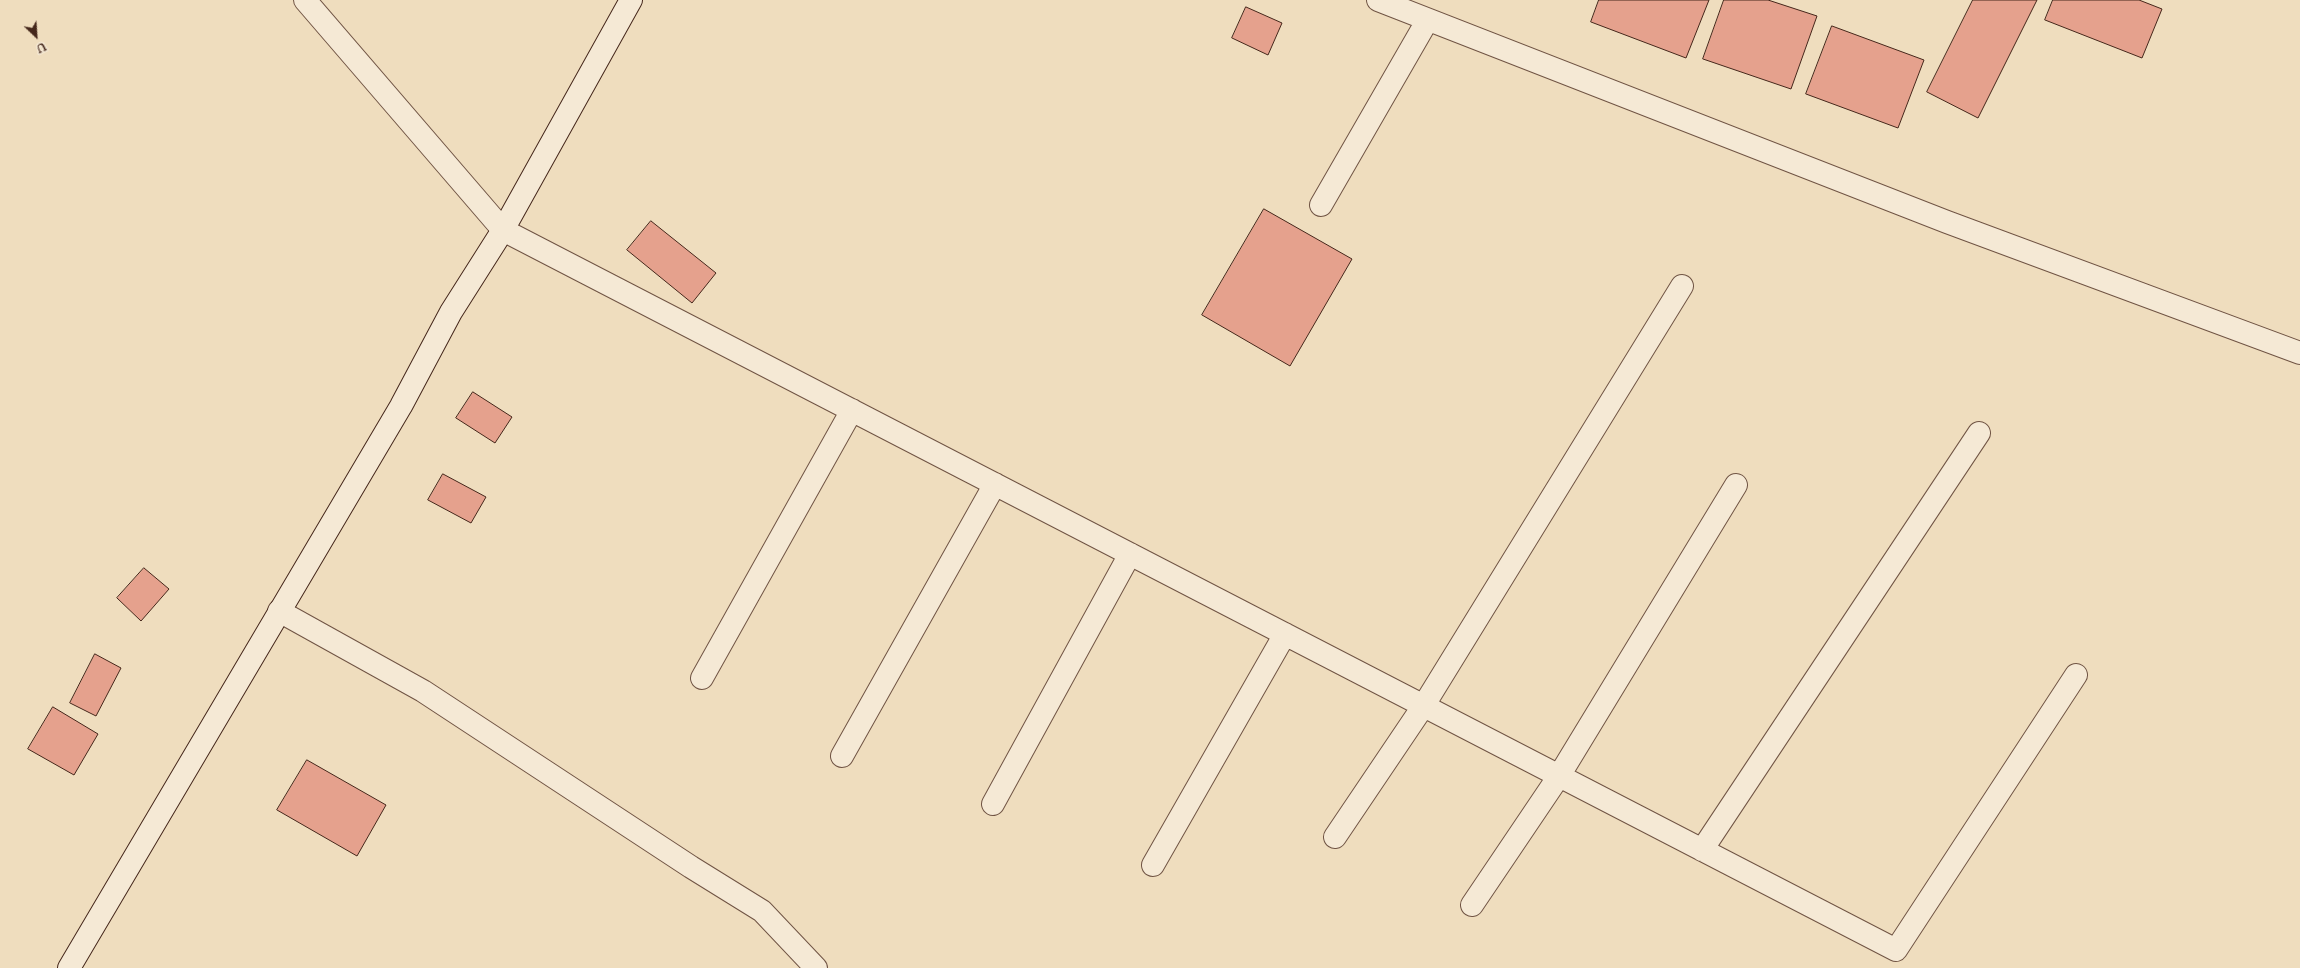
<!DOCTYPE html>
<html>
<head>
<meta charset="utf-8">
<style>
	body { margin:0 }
	#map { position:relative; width:2300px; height:968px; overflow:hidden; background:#efddbe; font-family:"IM FELL Double Pica",serif }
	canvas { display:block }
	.north { position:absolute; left:16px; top:16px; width:40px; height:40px; -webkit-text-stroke:3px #f5e9d5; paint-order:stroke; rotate:155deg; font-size:11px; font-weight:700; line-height:16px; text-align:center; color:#45271b }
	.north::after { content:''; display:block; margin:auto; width:14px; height:18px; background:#45271b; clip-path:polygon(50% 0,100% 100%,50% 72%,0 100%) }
</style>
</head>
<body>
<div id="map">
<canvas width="2300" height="968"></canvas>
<div class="north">U</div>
</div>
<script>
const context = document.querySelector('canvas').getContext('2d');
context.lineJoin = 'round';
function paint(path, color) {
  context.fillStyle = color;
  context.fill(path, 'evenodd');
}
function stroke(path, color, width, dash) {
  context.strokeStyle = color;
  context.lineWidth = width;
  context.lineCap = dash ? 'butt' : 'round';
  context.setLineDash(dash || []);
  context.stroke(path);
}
const building = new Path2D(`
	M1599 0H1709L1686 58 1591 22Z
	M1724 0H1768L1817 16 1791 89 1703 59Z
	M1973 0H2037L1978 118 1927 92Z
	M2053 0H2139L2162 9 2142 58 2045 20Z
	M1246 7 1282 23 1268 55 1232 38Z
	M1832 26 1924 60 1898 128 1806 94Z
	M1264 209 1352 259 1290 366 1202 315Z
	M651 221 716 273 692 303 627 250Z
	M473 392 512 417 495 443 456 418Z
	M443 474 486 497 471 523 428 500Z
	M144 568 169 589 141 621 117 598Z
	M95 654 121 668 96 716 70 703Z
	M53 707 98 734 74 775 28 749Z
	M307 760 386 805 357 856 277 810Z`);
paint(building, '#e5a18d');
stroke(building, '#45271b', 1);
const street = new Path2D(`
	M305 0 503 230 1896 950 2076 675
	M1378 0 1947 222 2300 353
	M1321 205 1427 21
	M279 611 423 691 691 867 762 911 816 968
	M702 678 852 410
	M842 756 995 484
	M993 804 1130 554
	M1335 837 1424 705 1682 286
	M1702 850 1979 433
	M1153 865 1285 634
	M1472 905 1559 776 1736 485`);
const secondary = new Path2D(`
	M69 968 401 406 451 312 503 230 631 0`);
stroke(street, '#705444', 24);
stroke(secondary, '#45271b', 24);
stroke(street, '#f5e9d5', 22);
stroke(secondary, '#f5e9d5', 22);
</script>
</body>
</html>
